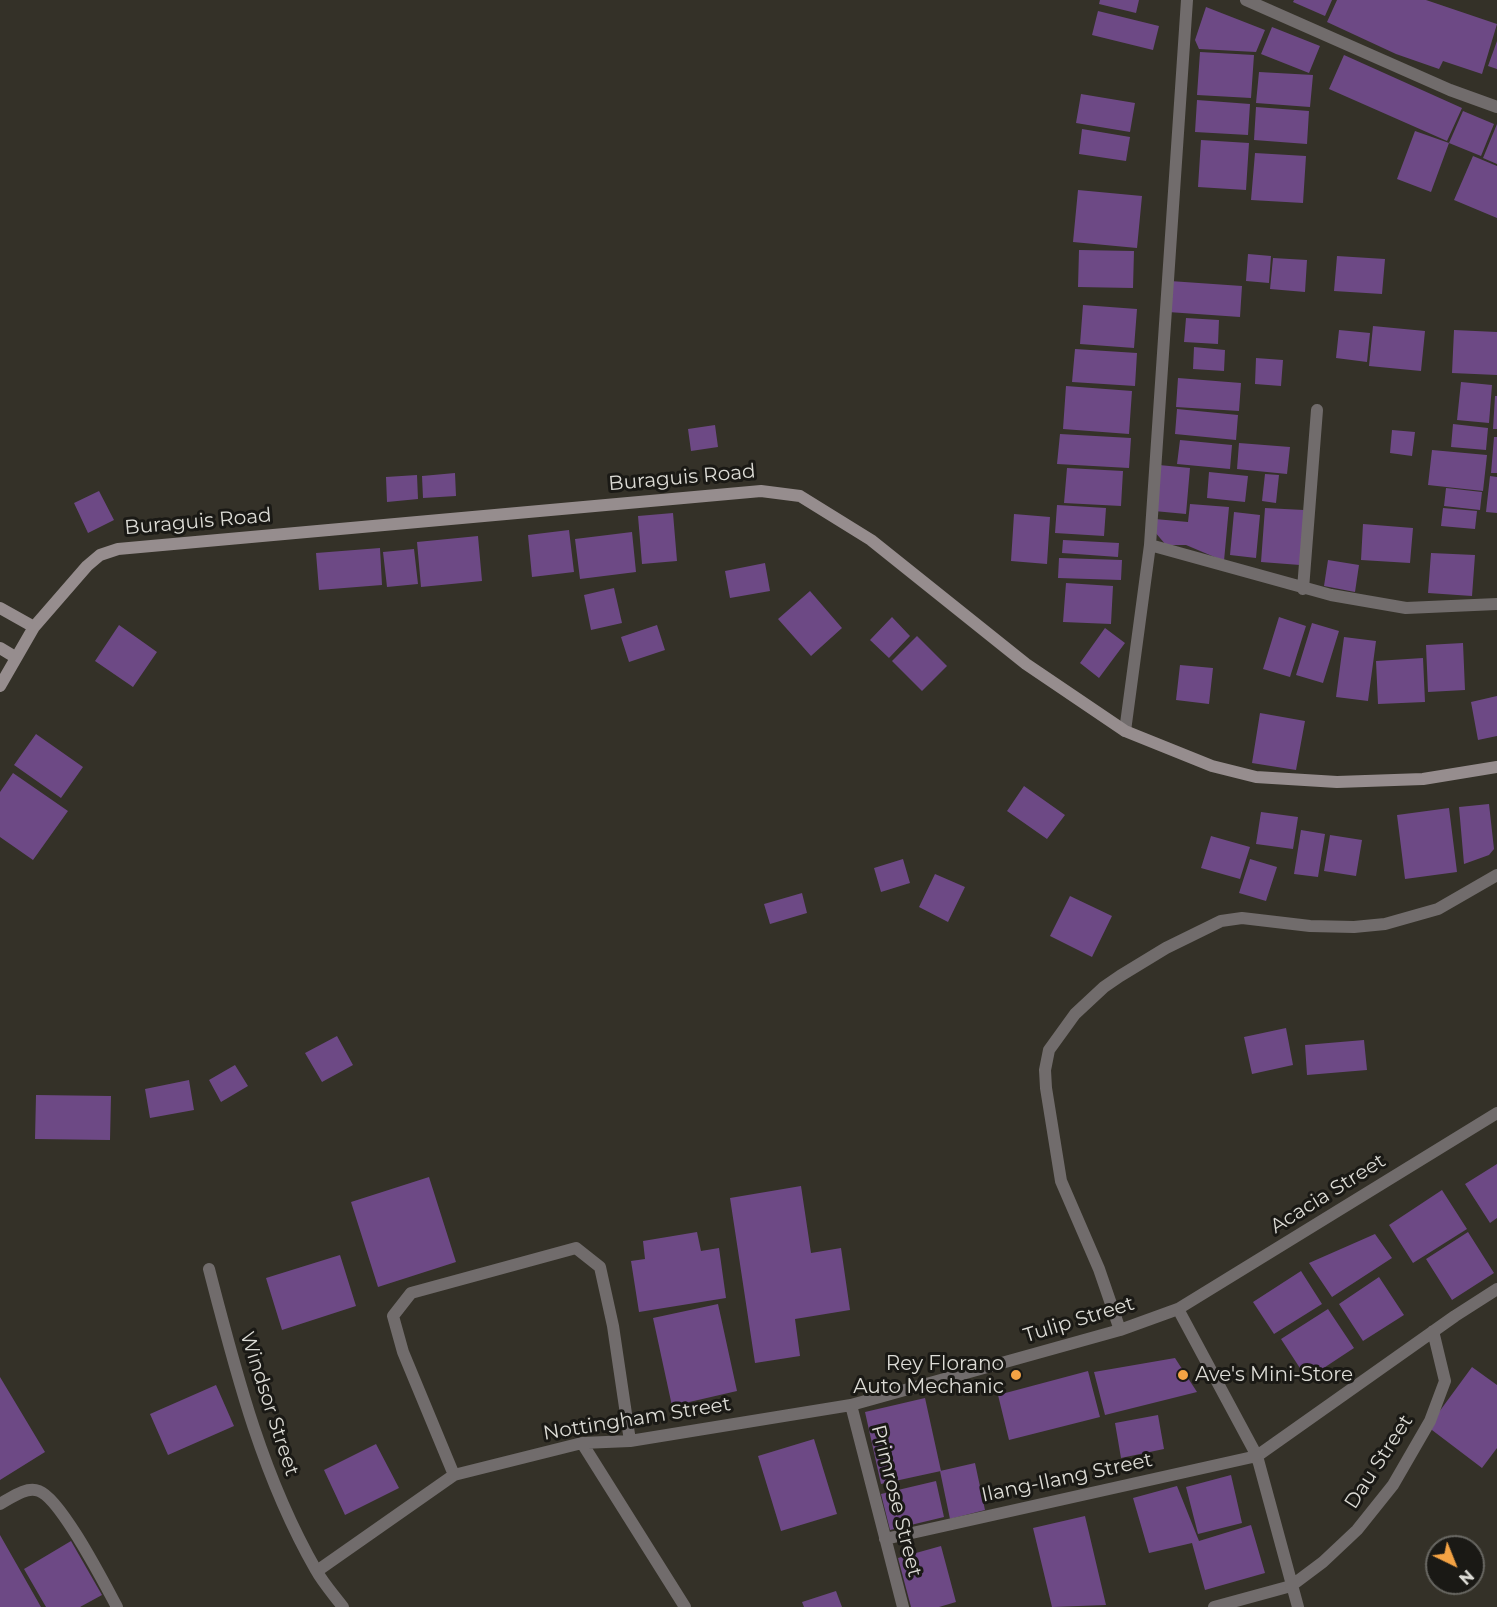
<!DOCTYPE html>
<html>
<head>
<meta charset="utf-8">
<style>
	body { margin:0 }
	#map { position:relative; width:1497px; height:1607px; overflow:hidden; background:#343128; font-family:Montserrat,sans-serif }
	canvas { display:block }
	.north { position:absolute; left:1425px; top:1535px; width:60px; height:60px; box-sizing:border-box; background:#1a1915; border:2px solid #686762; border-radius:50%; rotate:137deg; font-size:16px; font-weight:700; line-height:24px; text-align:center; color:#dcdbd5 }
	.north::after { content:''; display:block; margin:auto; width:21px; height:27px; background:#f4a344; clip-path:polygon(50% 0,100% 100%,50% 72%,0 100%) }
</style>
</head>
<body>
<div id="map">
<canvas width="1497" height="1607"></canvas>
<div class="north">N</div>
</div>
<script>
const context = document.querySelector('canvas').getContext('2d');
context.lineJoin = 'round';
function paint(path, color) {
  context.fillStyle = color;
  context.fill(path, 'evenodd');
}
function stroke(path, color, width, dash) {
  context.strokeStyle = color;
  context.lineWidth = width;
  context.lineCap = dash ? 'butt' : 'round';
  context.setLineDash(dash || []);
  context.stroke(path);
}
function label(font, color, halo, rows, align = 'center') {
  context.font = font + ' Montserrat,sans-serif';
  context.lineWidth = 6;
  context.setLineDash([]);
  context.textBaseline = 'middle';
  context.strokeStyle = halo;
  context.fillStyle = color;
  for (const [text, x, y, turn = 0] of rows) {
    context.save();
    context.translate(x, y);
    context.rotate((+turn || 0) * Math.PI / 180);
    context.textAlign = isNaN(turn) ? turn : align;
    if (halo) context.strokeText(text, 0, 0);
    context.fillText(text, 0, 0);
    context.restore();
  }
}
paint(new Path2D(`
	M1100 0H1139L1136 13 1099 4Z
	M1294 0H1332L1325 16 1293 2Z
	M1337 0H1426L1497 24 1482 74 1443 61 1439 69 1396 54 1327 22Z
	M1206 7 1265 30 1256 52 1199 49 1195 40Z
	M1098 11 1159 26 1153 50 1092 35Z
	M1272 27 1320 46 1309 73 1261 54Z
	M1497 41V69L1488 66Z
	M1200 52 1254 55 1251 98 1197 95Z
	M1344 55 1462 108 1447 141 1329 89Z
	M1259 72 1313 75 1310 107 1256 103Z
	M1081 94 1135 103 1130 132 1076 123Z
	M1197 100 1250 104 1248 135 1195 132Z
	M1256 107 1309 111 1307 144 1254 140Z
	M1463 111 1494 124 1481 156 1449 143Z
	M1497 124V164L1483 158Z
	M1082 129 1130 137 1126 161 1079 154Z
	M1415 131 1449 143 1431 192 1397 179Z
	M1201 140 1249 143 1246 190 1198 187Z
	M1255 153 1306 156 1303 203 1251 200Z
	M1473 156 1497 166V218L1454 200Z
	M1078 190 1142 196 1137 248 1073 242Z
	M1079 250 1134 251 1133 288 1078 287Z
	M1248 254 1271 256 1269 283 1246 281Z
	M1337 256 1385 259 1382 294 1334 291Z
	M1273 258 1307 260 1305 292 1270 289Z
	M1170 281 1242 286 1240 317 1168 312Z
	M1083 305 1137 309 1134 348 1080 344Z
	M1186 318 1219 320 1218 344 1184 342Z
	M1373 326 1425 331 1421 371 1369 366Z
	M1339 330 1370 333 1367 362 1336 358Z
	M1454 330 1497 332V375L1452 373Z
	M1194 347 1225 350 1224 371 1193 369Z
	M1075 349 1137 353 1135 386 1072 382Z
	M1256 358 1283 360 1281 386 1255 384Z
	M1178 378 1241 383 1239 411 1176 407Z
	M1461 382 1492 385 1489 423 1457 420Z
	M1066 386 1132 391 1129 434 1063 429Z
	M1495 396H1497V429H1493Z
	M1177 409 1238 415 1236 440 1175 434Z
	M1453 424 1488 428 1486 450 1451 447Z
	M715 425 718 447 691 451 688 429Z
	M1392 430 1415 432 1412 456 1390 453Z
	M1060 434 1131 438 1129 468 1057 464Z
	M1494 437H1497V473H1491Z
	M1180 440 1232 445 1230 469 1177 464Z
	M1239 443 1290 447 1287 474 1237 469Z
	M1432 450 1487 455 1483 491 1428 485Z
	M1159 465 1190 468 1186 514 1154 511Z
	M1067 468 1123 471 1121 506 1064 503Z
	M1209 472 1248 476 1245 502 1207 498Z
	M455 473 456 496 423 498 422 476Z
	M1265 474 1279 475 1276 503 1262 501Z
	M417 475 418 499 387 502 386 477Z
	M1490 476 1497 477V513L1486 512Z
	M1446 488 1482 492 1480 510 1444 506Z
	M99 491 114 520 88 533 74 503Z
	M1190 504 1229 507 1224 561 1186 545H1166L1154 531 1155 519 1188 522Z
	M1057 505 1106 508 1104 536 1055 533Z
	M1265 508 1304 510 1300 565 1261 562Z
	M1443 508 1477 511 1475 529 1441 526Z
	M1234 512 1260 515 1256 558 1230 555Z
	M673 513 677 561 642 564 638 516Z
	M1014 514 1050 517 1047 564 1011 561Z
	M1363 524 1413 528 1410 563 1361 560Z
	M569 530 574 572 532 577 528 535Z
	M632 532 636 572 580 579 575 539Z
	M478 536 482 581 421 587 417 542Z
	M1063 540 1119 543 1118 557 1062 553Z
	M380 548 382 585 319 590 316 553Z
	M414 549 418 584 387 587 383 552Z
	M1431 553 1475 555 1472 596 1428 593Z
	M1059 558 1122 560 1121 580 1058 578Z
	M1328 560 1359 565 1355 592 1324 586Z
	M765 563 770 591 730 598 725 571Z
	M1066 583 1113 586 1111 624 1063 622Z
	M614 588 622 623 591 630 584 595Z
	M810 591 842 628 811 656 778 619Z
	M892 617 910 636 889 658 870 640Z
	M1279 617 1306 626 1290 677 1263 669Z
	M1312 623 1339 631 1323 683 1296 675Z
	M119 625 157 652 133 687 95 661Z
	M657 625 665 650 629 662 621 637Z
	M1105 628 1125 643 1099 678 1080 663Z
	M917 636 947 666 922 691 892 661Z
	M1344 637 1376 641 1368 701 1336 697Z
	M1463 643 1465 690 1428 692 1426 645Z
	M1423 658 1425 702 1378 704 1376 661Z
	M1180 665 1213 668 1209 704 1176 700Z
	M1497 696V736L1478 740 1471 702Z
	M1260 713 1305 721 1296 770 1252 763Z
	M36 734 83 767 61 798 14 765Z
	M13 773 68 811 33 860 0 837V792Z
	M1024 786 1065 815 1047 839 1007 811Z
	M1489 804 1494 849 1489 855 1464 864 1459 807Z
	M1449 808 1457 872 1405 879 1397 815Z
	M1261 812 1298 817 1293 849 1256 844Z
	M1301 830 1325 834 1318 877 1294 874Z
	M1330 835 1362 840 1356 876 1324 871Z
	M1211 836 1250 847 1240 879 1201 868Z
	M903 859 910 883 881 892 874 868Z
	M1250 859 1277 867 1266 901 1239 893Z
	M935 874 965 887 948 922 919 907Z
	M802 893 807 913 770 924 764 904Z
	M1070 896 1112 916 1092 957 1050 936Z
	M1286 1028 1293 1065 1252 1074 1244 1037Z
	M337 1036 353 1065 322 1082 305 1053Z
	M1364 1040 1367 1070 1307 1075 1305 1045Z
	M235 1065 248 1086 221 1102 209 1080Z
	M189 1080 194 1110 150 1118 145 1089Z
	M36 1095 111 1096 110 1140 35 1139Z
	M1497 1164V1218L1490 1223 1465 1184Z
	M429 1177 456 1262 378 1287 351 1202Z
	M801 1186 811 1253 841 1248 850 1310 795 1319 800 1356 755 1363 730 1198Z
	M1442 1190 1467 1229 1413 1263 1389 1225Z
	M697 1232 701 1251 719 1248 726 1298 639 1312 631 1261 645 1259 643 1241Z
	M1468 1232 1494 1273 1452 1300 1426 1259Z
	M1375 1234 1392 1258 1332 1297 1309 1263Z
	M340 1255 356 1306 282 1330 266 1278Z
	M1301 1271 1322 1304 1274 1334 1253 1302Z
	M1379 1277 1404 1315 1363 1341 1339 1304Z
	M718 1304 737 1391 672 1406 653 1318Z
	M1328 1309 1354 1348 1307 1379 1281 1339Z
	M1175 1358 1197 1392 1105 1415 1094 1372Z
	M1472 1367 1497 1385V1448L1482 1468 1428 1427Z
	M1088 1371 1100 1417 1009 1440 998 1395Z
	M0 1377 45 1452 0 1480Z
	M216 1385 234 1426 168 1455 150 1414Z
	M925 1398 941 1471 881 1484 865 1412Z
	M1158 1415 1164 1449 1121 1458 1115 1423Z
	M814 1439 837 1514 781 1531 758 1456Z
	M376 1444 399 1488 345 1515 324 1470Z
	M975 1463 985 1510 950 1519 940 1471Z
	M1231 1475 1242 1523 1198 1534 1186 1487Z
	M936 1481 944 1517 890 1530 881 1494Z
	M1177 1486 1199 1541 1251 1525 1265 1573 1205 1590 1192 1543 1149 1553 1133 1498Z
	M1085 1516 1106 1605 1052 1607 1033 1528Z
	M0 1535 41 1607H0Z
	M71 1541 102 1595 80 1607H46L24 1569Z
	M941 1546 956 1602 939 1607H911L898 1558Z
	M836 1591 842 1607H804L802 1602Z`), '#6d4985');
stroke(new Path2D(`
	M1214 1607 1291 1586`), '#716c6c', 12);
stroke(new Path2D(`
	M1246 0 1450 90 1497 107
	M1150 545 1331 595 1406 608 1497 604
	M1303 589 1317 410
	M1125 731 1150 545 1187 0
	M209 1269C236 1373 262 1476 316 1570 323 1583 334 1595 343 1607
	M1178 1309 1257 1456 1298 1607
	M1120 1330 1099 1269 1061 1181 1046 1088 1045 1070 1049 1050 1075 1014 1104 987 1120 976 1166 948 1221 921 1242 918 1310 926 1354 927 1385 924 1438 909 1497 875
	M851 1405 903 1607
	M582 1443 685 1607
	M454 1475 403 1352 393 1316 411 1293 576 1248 600 1267 613 1326 630 1441
	M0 1504C11 1498 26 1486 39 1491 61 1499 104 1583 117 1607
	M885 1539 1257 1456 1455 1316 1497 1289
	M317 1571 454 1475 582 1443 630 1441 851 1405 1120 1330 1178 1309 1497 1113
	M1291 1586 1323 1562 1357 1530 1393 1485 1430 1421 1445 1381 1433 1331`), '#716c6c', 12);
stroke(new Path2D(`
	M0 608 34 627
	M0 648 15 657
	M0 686 34 627 87 566 100 555 118 549 761 491 800 496 871 540 1026 664 1125 731 1212 766 1256 777 1337 782 1423 779 1497 767`), '#968d8e', 12);
for (const [x, y, r, color] of [
	[1016,1375,6,"#f4a344"],
	[1183,1375,6,"#f4a344"]
]) {
  const dot = new Path2D();
  dot.arc(x, y, r, 0, 2 * Math.PI);
  context.fillStyle = color;
  context.fill(dot);
  stroke(dot, '#1a1915', 2);
}
label('20px', '#dcdbd5', '#1a1915', [
	["Buraguis Road",682,478,-5],
	["Buraguis Road",198,522,-5],
	["Acacia Street",1328,1194,-32],
	["Tulip Street",1079,1320,-17],
	["Windsor Street",269,1404,72],
	["Nottingham Street",637,1419,-9],
	["Dau Street",1379,1462,-57],
	["Ilang-Ilang Street",1067,1478,-12],
	["Primrose Street",896,1501,76]
]);
label('20px', '#dcdbd5', '#1a1915', [
	["Rey Florano",1004,1364],
	["Auto Mechanic",1004,1387],
	["Ave's Mini-Store",1195,1375,"left"]
], 'right');
</script>
</body>
</html>
